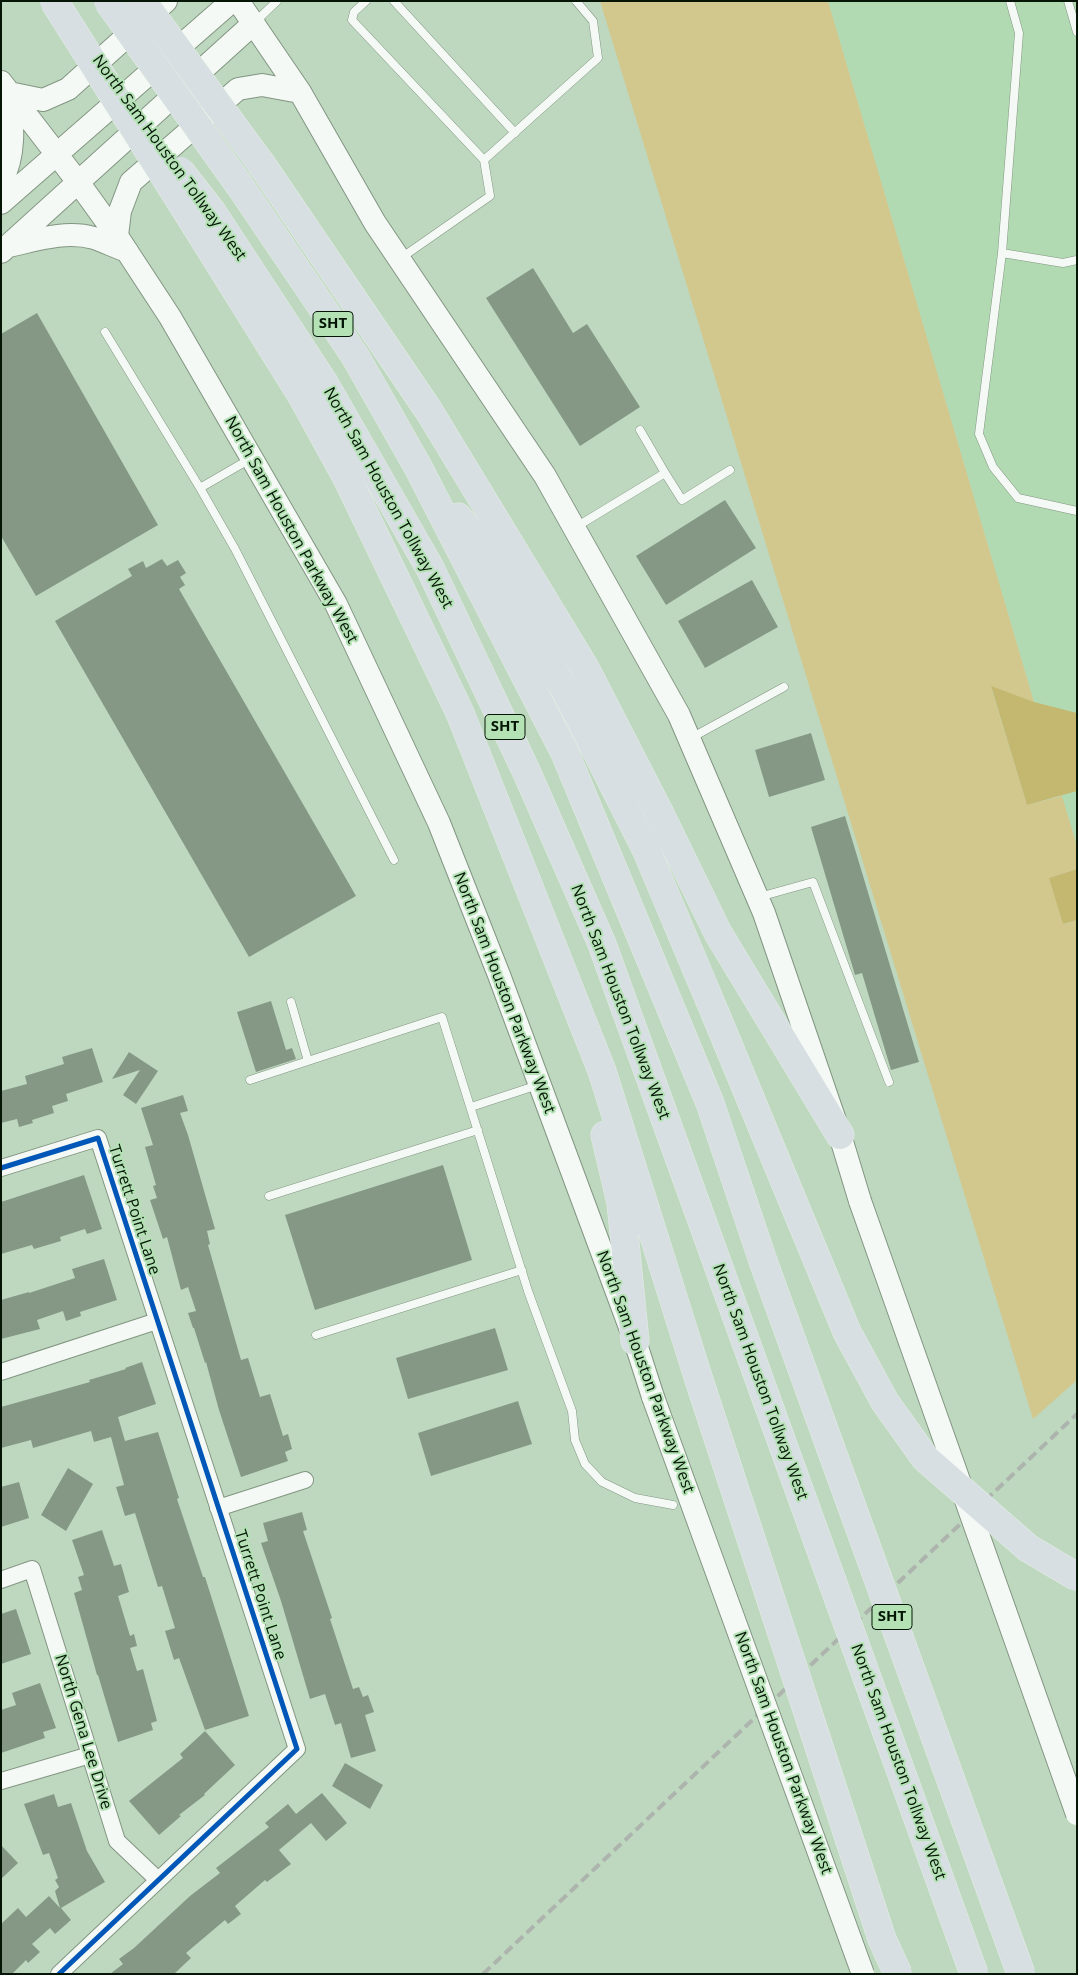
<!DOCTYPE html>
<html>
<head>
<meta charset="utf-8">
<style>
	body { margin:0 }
	#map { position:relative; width:1078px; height:1975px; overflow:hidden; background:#bed8bf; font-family:"Open Sans",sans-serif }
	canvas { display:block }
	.frame { position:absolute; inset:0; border:2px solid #051606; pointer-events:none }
</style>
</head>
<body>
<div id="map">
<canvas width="1078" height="1975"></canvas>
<div class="frame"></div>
</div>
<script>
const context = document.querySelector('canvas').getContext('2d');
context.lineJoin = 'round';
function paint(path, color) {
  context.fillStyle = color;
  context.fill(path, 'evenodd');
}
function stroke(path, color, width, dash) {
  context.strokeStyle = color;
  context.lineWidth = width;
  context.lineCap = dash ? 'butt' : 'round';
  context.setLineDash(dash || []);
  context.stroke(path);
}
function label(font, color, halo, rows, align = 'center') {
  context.font = font + ' "Open Sans",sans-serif';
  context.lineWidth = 4;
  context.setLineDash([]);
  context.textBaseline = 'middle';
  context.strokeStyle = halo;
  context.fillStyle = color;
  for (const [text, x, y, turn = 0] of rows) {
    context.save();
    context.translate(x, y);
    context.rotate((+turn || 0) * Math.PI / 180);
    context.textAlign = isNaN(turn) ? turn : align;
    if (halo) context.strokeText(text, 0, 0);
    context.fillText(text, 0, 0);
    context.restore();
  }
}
paint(new Path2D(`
	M828 1H1077V846L1034 702Z`), '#b1dab2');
paint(new Path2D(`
	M600 1H828L1034 702 991 687 1027 805 1062 796 1077 846V869L1049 878 1064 924 1077 920V1380L1033 1419Z`), '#d2c88d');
paint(new Path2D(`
	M991 686 1034 702 1077 713V791L1027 805Z
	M1077 869V920L1063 924 1049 878Z`), '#c4b871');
paint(new Path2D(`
	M533 268 573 333 587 324 640 407 580 446 486 298Z
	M37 313 158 525 36 596 1 536V334Z
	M725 500 756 548 666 605 636 556Z
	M162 559 167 566 178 560 186 573 180 577 185 585 179 589 356 896 249 957 55 621 132 576 128 569 143 561 146 568Z
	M752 580 778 627 705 668 678 621Z
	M811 733 825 780 769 797 755 750Z
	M845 816 919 1062 891 1070 862 973 855 975 811 827Z
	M271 1001 286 1050 292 1048 296 1059 256 1072 237 1012Z
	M92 1048 103 1082 66 1094 68 1101 52 1106 54 1113 32 1120 33 1123 19 1127 17 1119 1 1123V1091L27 1084 25 1076 64 1064 62 1057Z
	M129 1052 158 1071 136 1104 123 1095 140 1070 112 1079Z
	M183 1095 188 1111 180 1113 188 1135 215 1229 207 1231 210 1244 208 1245 241 1360 248 1358 260 1397 270 1394 283 1436 288 1434 292 1449 285 1452 288 1461 241 1477 219 1410 206 1362 205 1363 194 1328H193L188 1313 196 1311 188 1287 181 1290 167 1237 163 1239 150 1200 157 1198 153 1186 156 1185 145 1147 153 1145 141 1108Z
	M443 1165 472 1260 315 1310 285 1215Z
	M84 1175 102 1229 87 1234 85 1229 60 1237 61 1241 34 1249 32 1245 1 1254V1202Z
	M104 1259 117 1300 80 1312 81 1316 66 1321 63 1311 37 1320 40 1329 1 1339V1300L29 1292V1293L75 1278 72 1269Z
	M495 1328 508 1370 408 1399 396 1358Z
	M142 1362 156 1404 118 1417 125 1441 158 1432 179 1498 177 1499 203 1577H205L249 1716 205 1730 179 1658 174 1660 165 1631 175 1628 162 1586 158 1587 135 1513 125 1516 116 1487 124 1485 111 1437 94 1442 91 1431 33 1448 31 1440 1 1448V1407L90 1382 89 1380 126 1369 125 1368Z
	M518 1401 532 1444 431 1476 418 1433Z
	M68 1468 93 1484 66 1531 41 1515Z
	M19 1482 29 1518 1 1527V1487Z
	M302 1512 307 1530 303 1531 332 1618 330 1619 353 1689 359 1687 363 1697 368 1695 374 1712 365 1715 376 1751 351 1758 341 1723 335 1725 325 1694 310 1699 281 1601 261 1543 268 1541 263 1523Z
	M102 1530 114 1566 121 1564 129 1592 118 1596 130 1636 134 1634 137 1646 130 1648 137 1671 143 1669 157 1721 151 1723 153 1730 118 1742 98 1675H97L74 1593 82 1590 78 1577 84 1575 72 1540Z
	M16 1609 31 1654 1 1664V1614Z
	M40 1683 56 1728 43 1732 45 1738 1 1753V1710L16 1705 12 1693Z
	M205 1731 235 1765 204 1794 205 1795 179 1815 181 1816 159 1835 129 1801 183 1758 180 1754Z
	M345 1763 383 1785 370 1809 332 1786Z
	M322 1793 347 1823 326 1841 311 1823 279 1850 291 1864 267 1882 265 1880 235 1906 241 1914 228 1924 225 1920 186 1953 191 1958 174 1974H110L123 1964 119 1959 134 1948 190 1896 220 1873 216 1868 269 1827 265 1823 288 1804 296 1814Z
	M54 1794 58 1807 71 1803 87 1851 105 1882 61 1908 71 1920 55 1934 50 1928 32 1944 40 1952 28 1963 26 1960 12 1974H1V1924L18 1908 26 1917 49 1896 60 1908 55 1891 59 1887 55 1880 58 1878 49 1853 43 1855 24 1804Z
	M1 1845 18 1863 1 1879Z`), '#859885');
const service = new Path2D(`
	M366 1 354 12 352 20 484 160
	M394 1 515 133
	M1010 1 1019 33 1002 253 979 434 993 467 1018 498 1077 511
	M1068 1 1077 32
	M255 22 277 1
	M1002 253 1063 263 1077 260
	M401 258 490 196 484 160 598 58 593 21 576 1
	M105 332 200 488
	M640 430 665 473
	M250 459 200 488 235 549 394 860
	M576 527 665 473 682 500 730 470
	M691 738 784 687
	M759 897 813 882 889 1082
	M291 1002 308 1061
	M250 1080 442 1017 528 1291 572 1411 575 1440 585 1464 602 1482 635 1498 673 1505
	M471 1107 538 1085
	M269 1196 478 1130
	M316 1335 522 1270`);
const minor = new Path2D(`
	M1 1168 98 1138 297 1749 59 1974
	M1 1372 157 1321
	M218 1508 305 1480
	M1 1580 32 1569 117 1841 158 1880
	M1 1781 90 1755`);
const secondary = new Path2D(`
	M238 1 300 92 375 223 545 476 679 715 764 913 840 1135 860 1201
	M1 82 78 182 117 236 170 317 336 604 439 823 499 975 635 1341 653 1397
	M9 93 43 100 68 89 166 1
	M1 183C16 154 13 125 9 94
	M1 203 232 1
	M117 236 120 211 131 182 238 89 262 85 300 92
	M9 246C36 240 66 230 94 238 105 242 116 247 127 251
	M1 252 254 23`);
const motorway = new Path2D(`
	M262 165 429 411 585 668 660 814 718 933 840 1135
	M240 186 355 356 418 467 565 753 710 1103 763 1261
	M212 212 324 383 430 568 527 773 602 944 723 1279
	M196 226 302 396 347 478 460 713 602 1071 699 1380
	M458 517 478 542 568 695 646 849 715 1013
	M605 1135 621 1203 635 1341`);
stroke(service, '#829582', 9);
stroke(minor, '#829582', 18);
stroke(secondary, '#829582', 24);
stroke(motorway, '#e2ede2', 29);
stroke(service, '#f5f9f5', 8);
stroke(minor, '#f5f9f5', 16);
stroke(secondary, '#f5f9f5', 22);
stroke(motorway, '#d8dfe3', 28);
stroke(new Path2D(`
	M483 1974 1077 1414`), '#adb3ad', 4, [10, 5]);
const secondaryBridge = new Path2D(`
	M860 1201 1077 1814
	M653 1397 863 1974`);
const motorwayBridge = new Path2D(`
	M54 1 196 226
	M108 1 240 186
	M142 1 262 165
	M180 171 212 212
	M715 1013 847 1332 885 1402 925 1458 1028 1548 1077 1577
	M763 1261 1021 1974
	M723 1279 974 1974
	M699 1380 882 1939 898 1974`);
stroke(secondaryBridge, '#829582', 24, []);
stroke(motorwayBridge, '#e2ede2', 29, []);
stroke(secondaryBridge, '#f5f9f5', 22);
stroke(motorwayBridge, '#d8dfe3', 28);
stroke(new Path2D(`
	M1 1168 98 1138 297 1749 59 1974`), '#0057b8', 5);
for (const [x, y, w] of [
	[333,324,40],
	[505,727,40],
	[892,1617,40]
]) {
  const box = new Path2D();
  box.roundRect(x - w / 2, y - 12.5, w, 25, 4);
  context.fillStyle = '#b4e2b5';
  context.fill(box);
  stroke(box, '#051606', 1);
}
label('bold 15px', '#051606', null, [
	["SHT",333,324],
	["SHT",505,727],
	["SHT",892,1617]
]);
label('16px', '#051606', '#b4e2b5', [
	["North Sam Houston Tollway West",169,158,54],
	["North Sam Houston Tollway West",388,498,61],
	["North Sam Houston Parkway West",291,530,61],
	["North Sam Houston Parkway West",504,993,69],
	["North Sam Houston Tollway West",620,1002,69],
	["Turrett Point Lane",134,1210,72],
	["North Sam Houston Parkway West",645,1372,70],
	["North Sam Houston Tollway West",760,1382,70],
	["Turrett Point Lane",260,1595,72],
	["North Gena Lee Drive",83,1732,73],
	["North Sam Houston Parkway West",783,1753,70],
	["North Sam Houston Tollway West",898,1762,70]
]);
</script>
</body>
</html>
